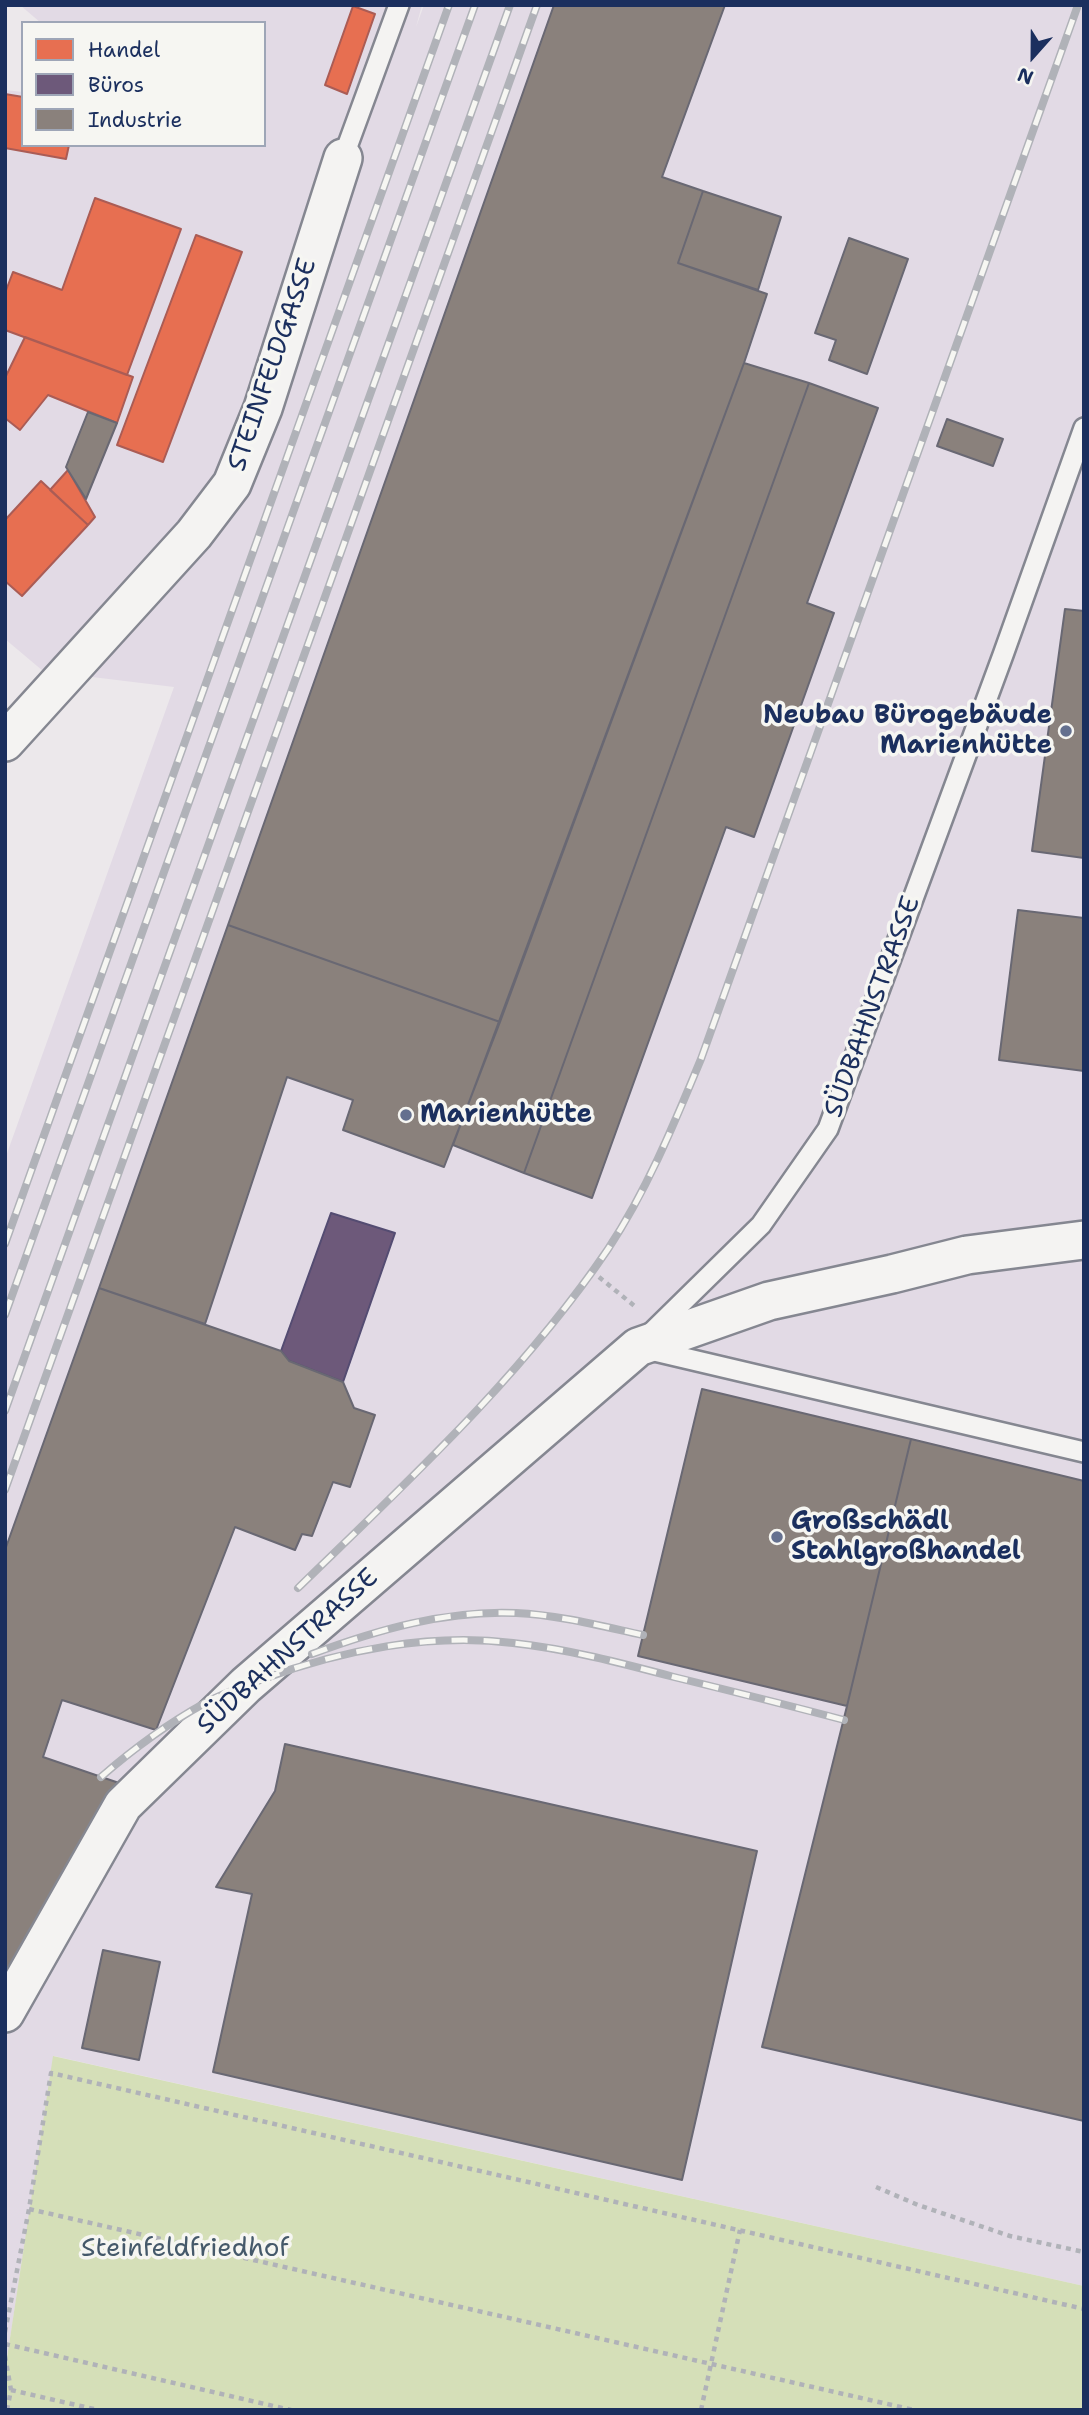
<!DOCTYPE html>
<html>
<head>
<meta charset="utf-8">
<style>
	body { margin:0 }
	#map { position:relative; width:1089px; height:2415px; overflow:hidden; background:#ece8eb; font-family:"Shantell Sans",sans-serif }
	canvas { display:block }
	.frame { position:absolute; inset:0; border:7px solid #1b2f5e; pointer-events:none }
	.legend { position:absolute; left:21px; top:21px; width:245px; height:126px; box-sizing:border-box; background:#f6f6f2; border:2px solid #9ea6b7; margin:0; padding:9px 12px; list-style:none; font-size:21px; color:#1b2f5e }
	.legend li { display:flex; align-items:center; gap:14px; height:35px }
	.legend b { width:35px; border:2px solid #9ea6b7 }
	.north { position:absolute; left:998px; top:21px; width:70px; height:70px; -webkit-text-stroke:5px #f6f6f2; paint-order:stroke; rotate:201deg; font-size:19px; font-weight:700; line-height:28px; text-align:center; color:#1b2f5e }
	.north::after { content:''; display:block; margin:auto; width:24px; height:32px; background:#1b2f5e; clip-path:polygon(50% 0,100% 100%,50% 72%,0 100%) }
</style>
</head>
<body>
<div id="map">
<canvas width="1089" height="2415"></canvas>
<div class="frame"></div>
<ul class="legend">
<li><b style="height:19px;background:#e76f51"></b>Handel</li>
<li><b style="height:19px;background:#6d597a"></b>Büros</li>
<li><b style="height:19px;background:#8a817c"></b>Industrie</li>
</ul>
<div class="north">N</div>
</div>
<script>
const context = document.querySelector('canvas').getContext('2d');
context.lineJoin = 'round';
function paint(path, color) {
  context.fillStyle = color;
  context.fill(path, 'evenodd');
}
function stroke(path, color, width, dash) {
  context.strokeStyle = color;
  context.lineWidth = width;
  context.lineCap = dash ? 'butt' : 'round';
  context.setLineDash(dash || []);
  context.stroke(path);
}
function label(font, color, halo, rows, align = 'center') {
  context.font = font + ' "Shantell Sans",sans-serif';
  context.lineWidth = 7;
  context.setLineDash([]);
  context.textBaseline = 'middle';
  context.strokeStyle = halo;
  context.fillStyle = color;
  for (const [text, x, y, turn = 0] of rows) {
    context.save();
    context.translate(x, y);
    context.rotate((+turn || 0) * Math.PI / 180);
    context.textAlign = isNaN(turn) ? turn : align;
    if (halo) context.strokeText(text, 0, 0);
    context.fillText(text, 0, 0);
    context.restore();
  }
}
paint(new Path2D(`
	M20 5H422L416 27 424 5H1084V2286L54 2056 5 2371V1159L174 687 43 671 5 639V90L23 92V145H264V23H41Z`), '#e2dae5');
paint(new Path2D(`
	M53 2056 1084 2286V2410H5V2371Z`), '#d5dfb8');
const shops = new Path2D(`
	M353 6 375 14 347 94 325 85Z
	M5 94 23 97V145H69L66 159 5 148Z
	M95 198 181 229 127 375 5 330V293L13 272 62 290Z
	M196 235 242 252 163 462 117 445Z
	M25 337 133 377 117 423 48 395 20 430 5 418V378Z
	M68 470 95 517 88 525 50 490Z
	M41 481 88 525 22 596 5 581V520Z`);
paint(shops, '#e76f51');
stroke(shops, '#aa5c55', 2);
const offices = new Path2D(`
	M331 1213 395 1233 343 1382 289 1361 281 1351Z`);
paint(offices, '#6d597a');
stroke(offices, '#544c72', 2);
const industry = new Path2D(`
	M554 5H725L662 177 703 191 678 263 767 294 744 363 500 1022 228 925Z
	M703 191 781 217 758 290 678 263Z
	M849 238 908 259 867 374 829 360 836 340 815 333Z
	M744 363 809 383 524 1173 453 1145Z
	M809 383 878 408 807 603 834 613 754 837 726 827 592 1198 524 1173Z
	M88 412 117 423 86 499 66 467Z
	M947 419 1003 439 993 466 937 446Z
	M1065 609 1084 611V858L1032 851Z
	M1018 910 1084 918V1071L999 1060Z
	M228 925 500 1022 444 1167 343 1130 353 1100 287 1077 205 1324 99 1288Z
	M99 1288 281 1351 289 1361 343 1382 354 1408 375 1415 350 1487 333 1482 312 1536 302 1534 295 1550 235 1527 156 1730 62 1700 43 1757 119 1783 5 1991V1550Z
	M702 1389 911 1439 847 1706 638 1656Z
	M911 1439 1084 1481V2121L762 2047 847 1706Z
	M285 1744 757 1851 682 2180 213 2072 252 1894 216 1887 275 1791Z
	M103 1950 160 1962 139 2060 82 2048Z`);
paint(industry, '#8a817c');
stroke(industry, '#696873', 2);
const lane = new Path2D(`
	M343 158 399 5
	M648 1336 761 1225 828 1129 1003 655 1084 428
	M646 1349 1084 1452`);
const street = new Path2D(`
	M5 742 194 534 232 484 263 408 343 158
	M5 2013 123 1805 246 1685 638 1347 769 1301 892 1274 967 1255 1084 1240`);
stroke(lane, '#858791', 24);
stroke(street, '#858791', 42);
stroke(new Path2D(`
	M599 1277 637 1308
	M876 2187 918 2205 1010 2236 1084 2252
	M29 2209 914 2410
	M5 2332 29 2209 51 2073 1084 2309
	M5 2344 291 2410
	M5 2356 11 2390 7 2410
	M11 2390 98 2410
	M701 2410 740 2230`), '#b0b2b8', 4.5, [5, 5]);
stroke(lane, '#f4f3f2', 19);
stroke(street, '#f4f3f2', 37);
const rail = new Path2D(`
	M5 1244 449 5
	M5 1315 475 5
	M5 1411 510 5
	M5 1490 537 5
	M298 1588C407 1482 522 1376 608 1249 647 1190 674 1124 701 1059L1078 5
	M312 1654C377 1630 445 1610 516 1613 559 1615 601 1626 643 1635
	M101 1777C133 1749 167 1724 205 1703 223 1693 244 1686 263 1679 342 1650 430 1633 513 1643 568 1649 621 1663 674 1677 731 1691 787 1705 844 1720`);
stroke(rail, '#b0b2b8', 8);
stroke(rail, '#f6f6f2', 5, [16]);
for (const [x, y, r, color] of [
	[1066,731,7,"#64708f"],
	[406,1115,7,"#64708f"],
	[777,1537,7,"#64708f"]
]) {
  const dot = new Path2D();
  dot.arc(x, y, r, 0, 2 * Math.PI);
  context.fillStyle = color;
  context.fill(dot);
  stroke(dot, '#f6f6f2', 2.5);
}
label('26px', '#1b2f5e', '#f6f6f2', [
	["STEINFELDGASSE",273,365,-71],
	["SÜDBAHNSTRASSE",873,1007,-70],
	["SÜDBAHNSTRASSE",288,1652,-42]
]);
label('bold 26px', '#1b2f5e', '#f6f6f2', [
	["Neubau Bürogebäude",1052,716,"right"],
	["Marienhütte",1052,746,"right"],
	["Marienhütte",420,1115],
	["Großschädl",791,1522],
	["Stahlgroßhandel",791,1552]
], 'left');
label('26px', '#45596a', '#f6f6f2', [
	["Steinfeldfriedhof",185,2249]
]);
</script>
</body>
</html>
